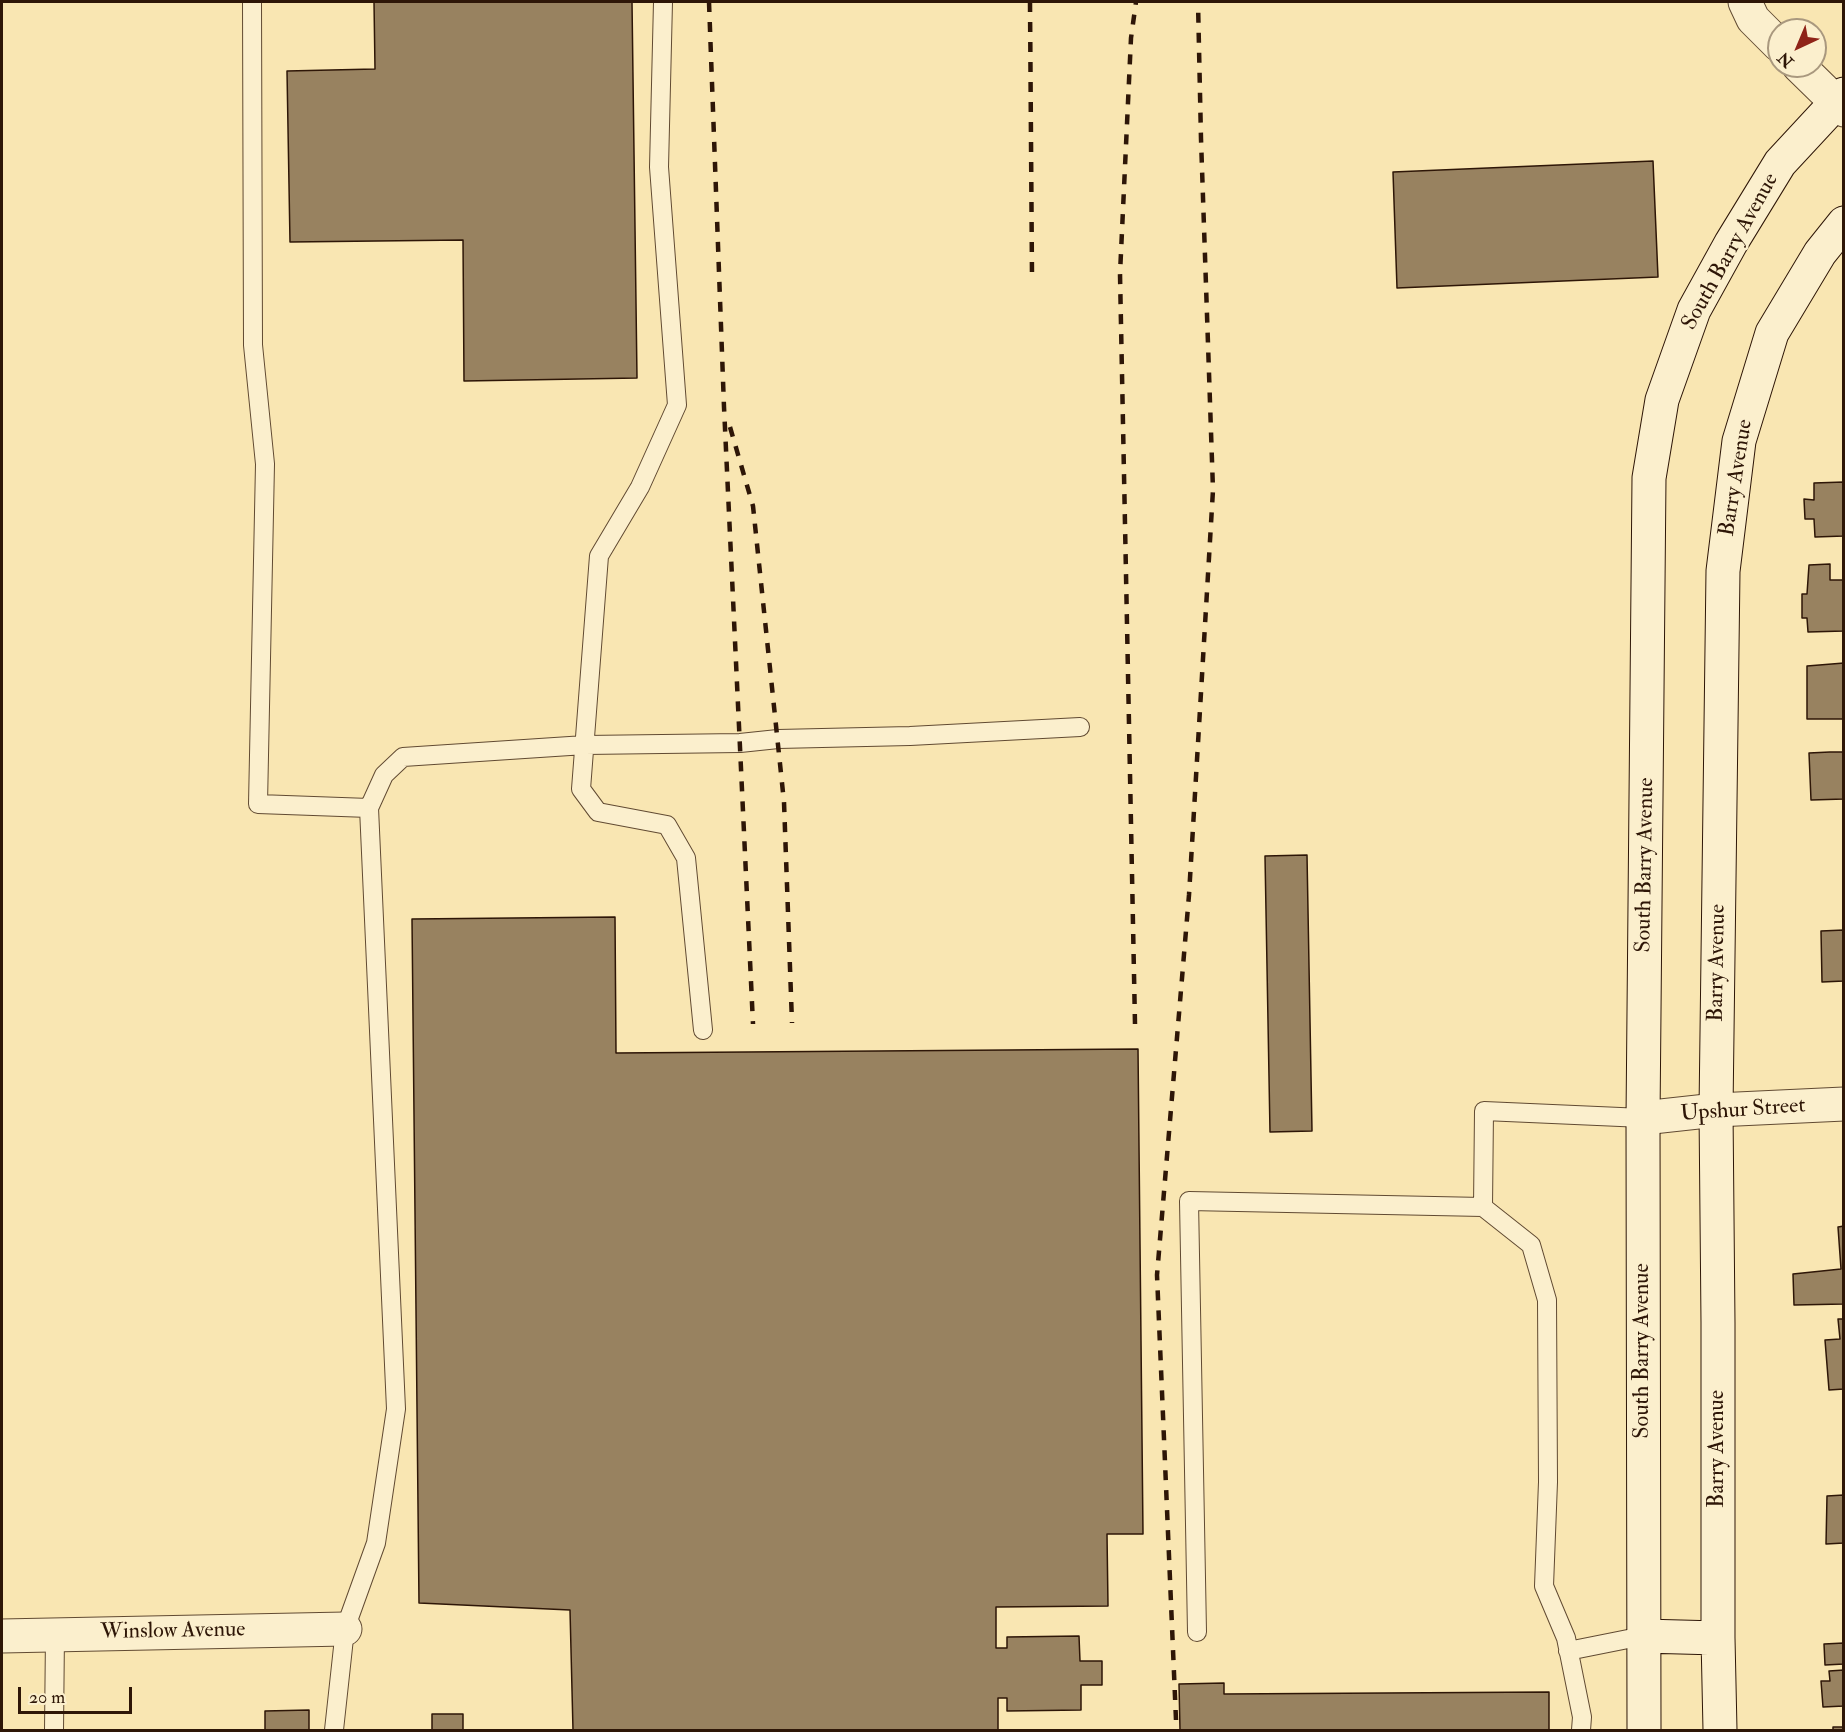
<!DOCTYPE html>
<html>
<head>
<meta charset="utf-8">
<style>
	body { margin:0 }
	#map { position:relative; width:1845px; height:1732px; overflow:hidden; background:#f9e6b2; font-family:"IM FELL Double Pica",serif }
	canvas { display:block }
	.frame { position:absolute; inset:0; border:3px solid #2e1607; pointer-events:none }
	.north { position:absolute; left:1767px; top:18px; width:60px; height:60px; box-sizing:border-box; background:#fbefcd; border:2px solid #a9987e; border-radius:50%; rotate:224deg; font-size:16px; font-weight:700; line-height:24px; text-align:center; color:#2e1607 }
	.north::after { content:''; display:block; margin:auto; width:21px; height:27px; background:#8f2418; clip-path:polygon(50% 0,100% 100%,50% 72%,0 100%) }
	.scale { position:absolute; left:18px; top:1687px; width:114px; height:27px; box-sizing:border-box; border:3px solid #2e1607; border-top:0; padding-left:8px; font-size:18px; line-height:21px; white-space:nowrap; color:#2e1607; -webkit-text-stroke:4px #fbefcd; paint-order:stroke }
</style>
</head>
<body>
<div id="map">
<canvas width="1845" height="1732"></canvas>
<div class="frame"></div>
<div class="north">N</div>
<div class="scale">20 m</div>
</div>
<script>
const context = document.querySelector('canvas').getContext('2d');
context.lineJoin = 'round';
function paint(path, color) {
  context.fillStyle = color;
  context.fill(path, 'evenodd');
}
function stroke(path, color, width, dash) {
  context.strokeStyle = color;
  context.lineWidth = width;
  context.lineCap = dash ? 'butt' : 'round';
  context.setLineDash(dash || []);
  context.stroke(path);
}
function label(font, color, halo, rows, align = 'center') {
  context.font = font + ' "IM FELL Double Pica",serif';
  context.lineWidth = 5;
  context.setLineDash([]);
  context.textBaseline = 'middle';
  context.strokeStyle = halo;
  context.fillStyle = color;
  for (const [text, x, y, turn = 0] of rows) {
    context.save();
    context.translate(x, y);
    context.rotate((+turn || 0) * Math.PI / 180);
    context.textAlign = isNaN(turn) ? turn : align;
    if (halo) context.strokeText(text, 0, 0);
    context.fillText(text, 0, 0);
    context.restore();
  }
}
const building = new Path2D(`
	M374 2H632L637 378 464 381 463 240 290 242 287 71 375 69Z
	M1653 161 1658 277 1397 288 1393 172Z
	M1844 482V536L1815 537 1814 519H1805L1804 499 1814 500V483Z
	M1830 564V580H1844V631L1808 632 1807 618H1802V594H1807L1809 565Z
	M1844 663V719H1807V666Z
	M1830 752H1844V799L1811 800 1809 753Z
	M1307 855 1312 1131 1270 1132 1265 856Z
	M615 917 616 1053 1138 1049 1143 1534H1107L1108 1606 996 1607V1648H1007V1637L1079 1636 1080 1661H1102V1685H1081V1710L1007 1711V1698H998V1730H573L570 1610 419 1603 412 919Z
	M1844 930V981L1822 982 1821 931Z
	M1844 1226V1304L1794 1305 1793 1274 1841 1269 1838 1227Z
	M1838 1319H1844V1389L1829 1390 1825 1340 1840 1339Z
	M1844 1495V1543L1826 1544 1827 1496Z
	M1844 1643V1664L1825 1665 1824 1644Z
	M1844 1670V1706L1823 1707 1821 1681H1830L1829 1671Z
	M1224 1683V1694L1549 1692V1730H1180L1179 1684Z
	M309 1710V1730H265V1711Z
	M432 1714H463V1730H432Z
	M1833 1727H1844V1730H1833Z`);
paint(building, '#988260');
stroke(building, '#2e1607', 1.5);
const service = new Path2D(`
	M252 2 253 345 265 464 258 804 369 808 396 1409 376 1543 345 1629 334 1730
	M663 2 659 167 677 405 640 487 599 556 581 789 598 812 667 825 686 858 703 1030
	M369 808 384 775 403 757 585 745 740 743 778 739 910 736 1080 727
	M1483 1207 1531 1245 1547 1300 1548 1482 1544 1586 1566 1638 1582 1717 1581 1730
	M1197 1632 1189 1201 1483 1207 1484 1111 1643 1118
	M1568 1651 1643 1636
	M54 1730 55 1634`);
const minor = new Path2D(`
	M1745 2 1753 19 1779 45
	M1799 66 1844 110
	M1643 1118 1716 1110 1844 1104
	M2 1636 345 1629`);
const secondary = new Path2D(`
	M1643 1636 1718 1638
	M1644 1730 1643 1118 1649 478 1662 400 1694 310 1731 243 1780 163 1844 94
	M1720 1730 1718 1638V1323L1716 1110 1723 571 1739 441 1772 333 1820 253 1844 223`);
stroke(service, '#614a32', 20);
stroke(minor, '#614a32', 35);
stroke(secondary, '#2e1607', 35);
stroke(service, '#fbefcd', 18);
stroke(minor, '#fbefcd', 33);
stroke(secondary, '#fbefcd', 33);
stroke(new Path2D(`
	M709 2 724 407 753 1024
	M1030 2 1032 277
	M730 427 753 506 784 802 792 1023
	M1135 1024 1120 274 1131 38 1136 2
	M1176 1720 1157 1275 1189 895 1213 490 1201 139 1198 2`), '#2e1607', 4.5, [10, 10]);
label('22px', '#2e1607', '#fbefcd', [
	["South Barry Avenue",1731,252,-61],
	["Barry Avenue",1737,478,-81],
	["South Barry Avenue",1646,865,-89],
	["Barry Avenue",1718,963,-89],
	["Upshur Street",1743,1111,-4],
	["South Barry Avenue",1643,1351,-90],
	["Barry Avenue",1718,1449,-90],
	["Winslow Avenue",173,1632,-1]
]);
</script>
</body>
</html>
